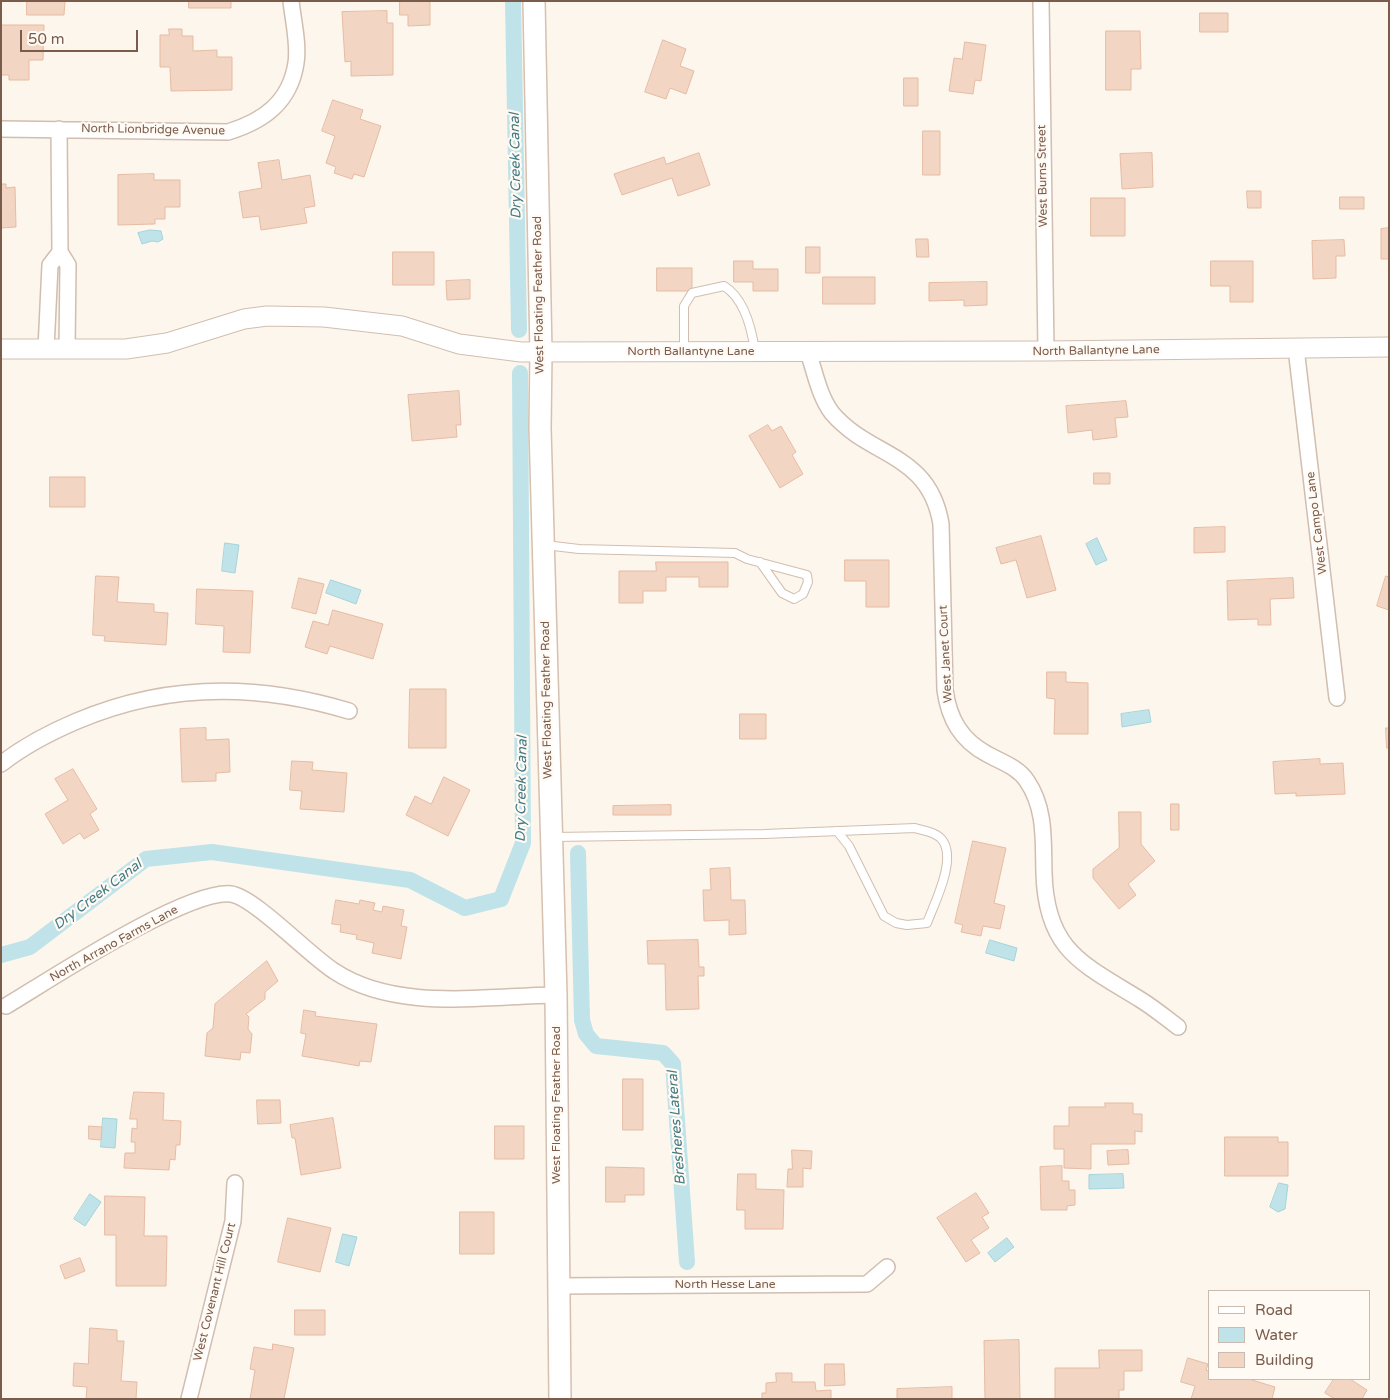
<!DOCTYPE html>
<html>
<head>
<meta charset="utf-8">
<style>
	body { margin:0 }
	#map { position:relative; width:1390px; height:1400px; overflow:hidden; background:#fdf6ec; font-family:"Varela Round",sans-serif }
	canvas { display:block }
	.frame { position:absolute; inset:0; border:2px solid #7a5c4d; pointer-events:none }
	.legend { position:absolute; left:1208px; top:1290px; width:162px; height:90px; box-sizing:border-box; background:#fffaf3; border:1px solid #cabbb1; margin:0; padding:6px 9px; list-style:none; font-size:15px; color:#7a5c4d }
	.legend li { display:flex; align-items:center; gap:10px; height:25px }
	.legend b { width:25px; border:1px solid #cabbb1 }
	.scale { position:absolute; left:20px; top:30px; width:118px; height:22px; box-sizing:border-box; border:2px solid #7a5c4d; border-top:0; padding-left:6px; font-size:15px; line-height:18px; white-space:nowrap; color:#7a5c4d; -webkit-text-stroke:4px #fffaf3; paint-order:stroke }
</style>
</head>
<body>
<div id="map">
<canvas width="1390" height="1400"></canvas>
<div class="frame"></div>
<ul class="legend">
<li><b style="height:6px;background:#fff"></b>Road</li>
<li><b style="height:14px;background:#bfe3e8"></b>Water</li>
<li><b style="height:14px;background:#f3d5c3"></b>Building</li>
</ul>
<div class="scale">50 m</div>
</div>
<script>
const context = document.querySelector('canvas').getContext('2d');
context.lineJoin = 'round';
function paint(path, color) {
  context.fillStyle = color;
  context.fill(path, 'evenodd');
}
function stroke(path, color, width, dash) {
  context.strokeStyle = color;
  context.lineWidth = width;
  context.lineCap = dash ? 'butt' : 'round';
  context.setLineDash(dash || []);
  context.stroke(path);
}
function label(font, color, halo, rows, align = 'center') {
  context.font = font + ' "Varela Round",sans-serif';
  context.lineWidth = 4.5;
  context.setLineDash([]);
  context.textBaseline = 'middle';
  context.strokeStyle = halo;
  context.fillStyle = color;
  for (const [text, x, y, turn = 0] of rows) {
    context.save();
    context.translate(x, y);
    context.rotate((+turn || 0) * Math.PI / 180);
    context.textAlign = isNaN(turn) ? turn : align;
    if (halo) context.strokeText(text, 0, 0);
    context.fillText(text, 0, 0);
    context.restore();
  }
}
const water = new Path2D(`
	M150 230 161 231 163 239 158 242 152 241 142 244 138 233Z
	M1097 538 1107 560 1096 565 1086 544Z
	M225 543 239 545 235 573 222 571Z
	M331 580 361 590 356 604 326 593Z
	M1149 710 1151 722 1122 727 1121 714Z
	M990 940 1017 948 1014 961 986 953Z
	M103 1118 117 1119 115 1148 101 1147Z
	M1123 1174 1124 1188 1089 1189V1175Z
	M1279 1183 1288 1185 1285 1209 1278 1212 1270 1207Z
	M90 1194 101 1202 85 1226 74 1219Z
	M343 1234 357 1237 349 1266 336 1262Z
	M1007 1238 1014 1247 995 1262 988 1253Z`);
paint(water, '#bfe3e8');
stroke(water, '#a5d3da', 1);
stroke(new Path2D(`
	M513 1 519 330
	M578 853 582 1020 586 1034 596 1046 663 1053 673 1064 687 1262
	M1 955 30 947 146 859 212 852 410 880 465 908 501 899 523 843 520 373`), '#bfe3e8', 16);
const building = new Path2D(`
	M27 1H65L64 15H27Z
	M189 1H231V8H189Z
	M400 1H430V25L408 26V15H400Z
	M387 11V23H393V75L351 76V61L345 62 342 12Z
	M1200 13H1228V32H1200Z
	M1 25H44L43 60H29V80H9V75H1Z
	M169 29H182V36H193V51L217 50V57H232V90L171 91 170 67H160V35H169Z
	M1106 31H1140L1141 69H1131V90H1106Z
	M663 40 686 49 680 66 694 71 686 94 670 88 666 99 645 92Z
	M965 42 986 45 981 81 975 80 973 94 949 91 954 58 962 59Z
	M904 78H918V106H904Z
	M333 100 363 110 360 119 381 126 364 177 354 174 352 179 334 173 336 167 326 163 335 136 322 131Z
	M923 131H940V175H923Z
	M699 153 710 185 678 196 672 178 622 195 614 174 664 157 666 164Z
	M1152 153 1153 187 1122 189 1120 154Z
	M279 160 282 180 310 175 315 206 304 208 307 223 261 230 259 216 243 218 239 192 262 188 258 163Z
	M154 174V180H180V207H165V219H155V224L118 225V175Z
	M1 184H6V188L15 187 16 227 1 228V237Z
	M1247 191H1261V208H1248Z
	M1340 197H1364V209H1340Z
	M1091 198H1125V236H1091Z
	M1389 228V259H1381V229Z
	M916 239H928L929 257H917Z
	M1344 240 1345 256H1336V278L1313 279 1312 241Z
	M806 247H820V273H806Z
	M393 252H434V285H393Z
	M734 261H753V269H778V291H753V282H734Z
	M1211 261H1253V302H1230V286H1211Z
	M657 268H692V291H657Z
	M823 277H875V304H823Z
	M470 280V299L447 300 446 281Z
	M987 282V305L964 306V300L929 301V283Z
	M459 391 461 425H456L457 437 412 441 408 395Z
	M1126 401 1128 417 1115 418 1117 437 1093 440 1092 430 1068 433 1066 406Z
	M768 425 772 431 781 426 796 452 792 455 803 474 780 488 749 436Z
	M1094 473H1110V484H1094Z
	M50 477H85V507H50Z
	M1225 527V552L1194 553V528Z
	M1041 536 1056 590 1027 598 1016 560 1001 564 996 548Z
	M845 560H889V607H866V581H845Z
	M656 562H728V587H699V577H666V591H643V603H619V571H656Z
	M96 576 119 577 117 602 154 604V612L168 613 166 645 104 641 105 636 93 635Z
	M1386 576 1389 577V610L1377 606Z
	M299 578 324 584 316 614 292 608Z
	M1293 578 1294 598 1270 599 1271 625H1258V619L1228 620 1227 581Z
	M197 589 253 591 250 653 223 652 224 626 196 624Z
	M333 610 383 624 373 659 330 646 327 654 305 647 313 621 328 625Z
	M1047 672H1066V682L1088 683V734H1054L1055 699 1047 698Z
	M410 689H446V748H409Z
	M740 714H766V739H740Z
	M206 728V740L229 739 230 772 216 773V781L182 782 180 729Z
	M1386 728H1389V748H1387Z
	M1320 759V764L1343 763 1345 794 1296 796V793L1275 794 1273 762Z
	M292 761 313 762 312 770 347 773 344 812 300 809 302 791 290 790Z
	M73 769 97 809 90 814 99 830 84 839 80 833 63 844 45 814 68 800 55 779Z
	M444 777 470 790 448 836 406 815 415 796 431 804Z
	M1171 804H1179V830H1171Z
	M671 805V815H613V806Z
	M1119 812H1141V844L1155 861 1128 884 1136 895 1119 909 1093 878V869L1119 848Z
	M973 841 1006 848 994 903 1005 906 1000 929 983 926 981 936 961 932 963 925 955 923Z
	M730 868 731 900H745L746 934 729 935V920L704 921 703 890H711L710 869Z
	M336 900 359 904 360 900 375 903 373 910 382 912 383 906 404 910 401 926 407 927 401 959 372 953 374 943 356 939 357 935 340 932 341 925 332 924Z
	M698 940 699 967H704V976H698L699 1009 666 1010 665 964H648L647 941Z
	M267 961 278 981 265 992V999L246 1014 249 1017 248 1029 252 1034 250 1053 241 1052 240 1060 205 1056 207 1033 213 1028 215 1004Z
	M304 1010 316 1012 315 1016 377 1024 371 1062 360 1061 359 1066 302 1056 306 1034 301 1033Z
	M623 1079H643V1130H623Z
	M134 1092 164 1093 163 1120 181 1121 180 1145H176L175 1160 170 1159 169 1170 124 1168 125 1153H135V1142H131L132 1128 137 1129V1119H130Z
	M257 1100H280L281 1123 258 1124Z
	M1105 1103H1133V1114H1142V1132L1135 1131V1144H1091V1169L1064 1168V1149H1054V1126H1069V1107H1105Z
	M333 1118 341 1168 301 1175 295 1138H292L290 1125Z
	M89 1126 102 1127 101 1140 89 1139Z
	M495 1126H524V1159H495Z
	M1225 1137H1278V1142H1288V1176H1225Z
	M792 1150 812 1151 811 1169 803 1168V1187H787L788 1169H792Z
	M1128 1150 1129 1164 1108 1165 1107 1151Z
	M1062 1166V1181H1069V1190H1075V1205L1067 1206V1210H1041L1040 1167Z
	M606 1167 644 1168V1195H625V1202H606Z
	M738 1174H756V1189L784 1190 783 1229H745V1210H737Z
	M976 1193 989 1213 982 1217 989 1228 971 1240 980 1253 966 1262 937 1218Z
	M105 1196 145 1197 144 1236H167L166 1286H116V1235H105Z
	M460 1212H494V1254H460Z
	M288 1218 331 1228 320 1272 278 1262Z
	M80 1258 85 1271 65 1279 60 1266Z
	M295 1310H325V1335H295Z
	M90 1328 117 1330V1341H124L121 1381 137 1382 136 1399H86L87 1387 73 1386 74 1363 88 1364Z
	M1019 1340 1020 1399H985L984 1341Z
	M273 1344 294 1348 284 1399H250L255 1370 250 1369 254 1347 272 1350Z
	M1099 1350H1142V1371H1124V1390H1119V1399H1055V1368H1099Z
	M1188 1358 1208 1364 1206 1370 1209 1371V1379H1249L1275 1387 1272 1399H1191L1195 1386 1181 1382Z
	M825 1364H844L845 1385 825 1386Z
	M776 1373H792V1382H815L816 1391 831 1390V1399H762V1393H766V1383L776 1382Z
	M1334 1379H1350L1367 1390 1362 1399H1335L1325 1393Z
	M952 1387V1399H897V1389Z`);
paint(building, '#f3d5c3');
stroke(building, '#e6bba3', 1);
const service = new Path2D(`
	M684 350V306L692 293 724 286C745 299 752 330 755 352
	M545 545 579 549 735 553 747 559 807 575 808 582 803 594 794 599 782 593 760 562
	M553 837 764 834 915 828C924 831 937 832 943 841 956 861 935 902 927 923L907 925 896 923 884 916 849 846 837 831`);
const minor = new Path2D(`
	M1041 1 1046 351
	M1 129 228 132C264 121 290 102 296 63 299 44 293 20 291 1
	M59 129 60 252
	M1296 348 1337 698
	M46 349 50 265 60 252 68 265 67 349
	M808 352C815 372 819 396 832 413 870 458 929 452 941 524L945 690C949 719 961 740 987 754 1001 762 1018 767 1027 781 1046 809 1043 841 1044 873 1046 951 1083 964 1141 1000 1154 1008 1166 1018 1178 1027
	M1 764C24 746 51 732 77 721 166 683 257 683 349 711
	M6 1006C48 981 187 889 231 894 254 897 310 956 334 971 396 1012 484 996 556 995
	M557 1286 867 1284 887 1267
	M189 1399 233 1221 235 1183`);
const tertiary = new Path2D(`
	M1 349H126L167 343 244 319 267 316 324 317 402 326 459 344 521 352 1046 351 1389 347`);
const secondary = new Path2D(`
	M534 1 541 353 540 428 556 995 560 1399`);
stroke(service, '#d1beb0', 10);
stroke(minor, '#d1beb0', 18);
stroke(tertiary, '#d1beb0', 21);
stroke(secondary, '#d6c0b0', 24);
stroke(service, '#fff', 8);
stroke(minor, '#fff', 15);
stroke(tertiary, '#fff', 19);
stroke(secondary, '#fff', 21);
label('12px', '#7a5c4d', '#fffaf3', [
	["North Lionbridge Avenue",153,130,1],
	["West Burns Street",1043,176,-91],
	["West Floating Feather Road",539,295,-91],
	["North Ballantyne Lane",1096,351,-1],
	["North Ballantyne Lane",691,352],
	["West Campo Lane",1317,523,-97],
	["West Janet Court",946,654,-93],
	["West Floating Feather Road",547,700,-91],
	["North Arrano Farms Lane",114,944,-29],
	["West Floating Feather Road",557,1105,-90],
	["North Hesse Lane",725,1285],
	["West Covenant Hill Court",215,1292,-76]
]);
label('italic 14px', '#437c86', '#fffaf3', [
	["Dry Creek Canal",516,166,-91],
	["Dry Creek Canal",522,789,-89],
	["Dry Creek Canal",98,895,-37],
	["Bresheres Lateral",677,1128,-94]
]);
</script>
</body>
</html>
